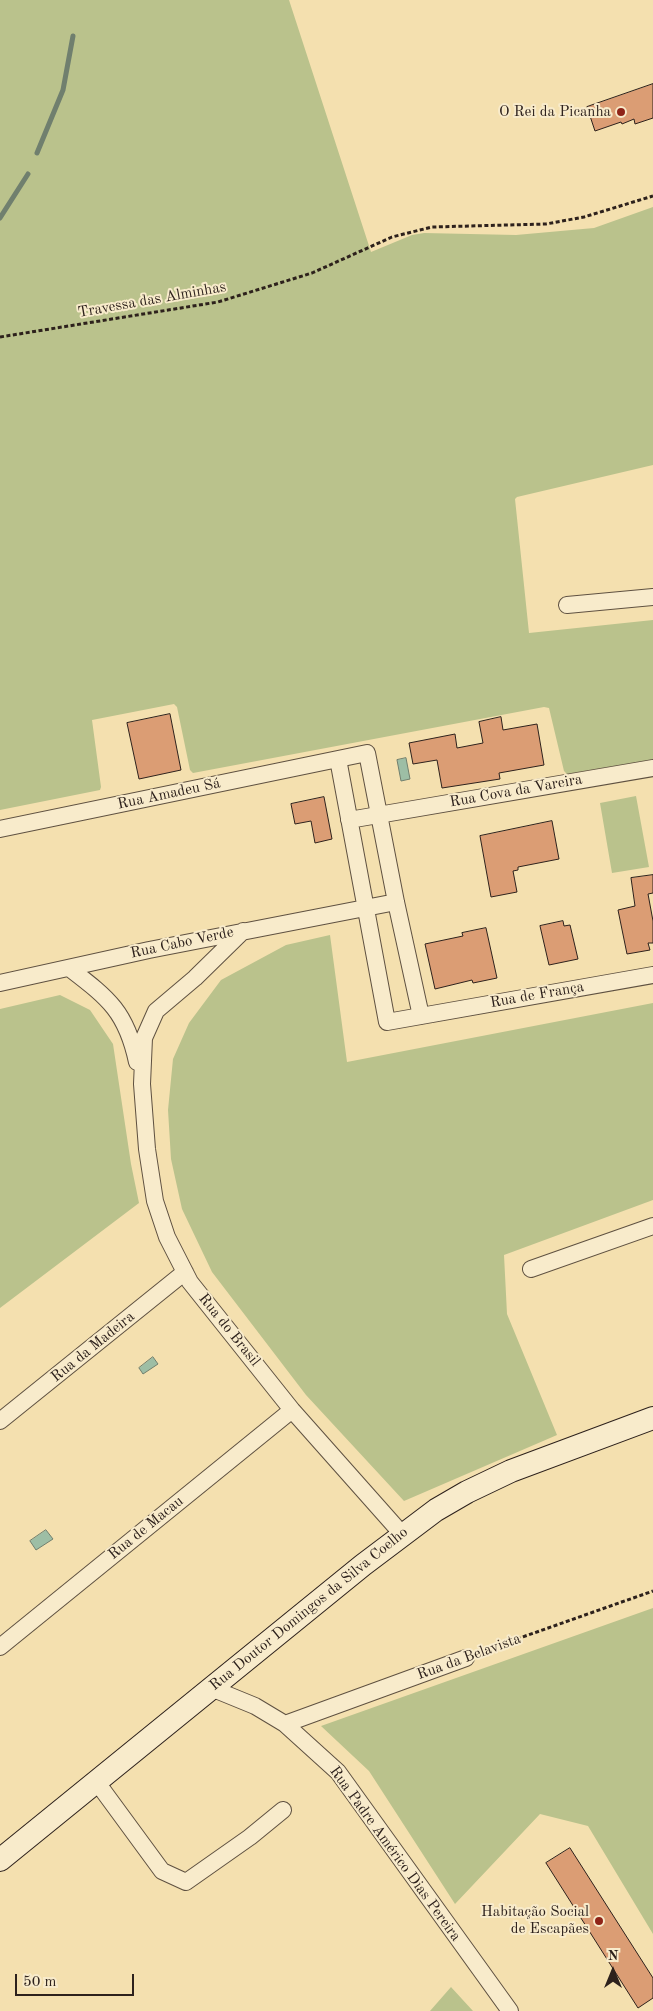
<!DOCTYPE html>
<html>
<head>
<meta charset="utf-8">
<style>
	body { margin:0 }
	#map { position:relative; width:653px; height:2011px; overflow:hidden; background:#f4e0af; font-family:"Old Standard TT",serif }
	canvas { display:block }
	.north { position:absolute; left:588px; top:1946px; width:50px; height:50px; -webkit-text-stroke:4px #f8ebcb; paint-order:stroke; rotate:0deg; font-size:14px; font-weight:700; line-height:20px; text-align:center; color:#2d211c }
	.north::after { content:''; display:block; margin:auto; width:18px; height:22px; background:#2d211c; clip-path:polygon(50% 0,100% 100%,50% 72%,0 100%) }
	.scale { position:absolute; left:15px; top:1974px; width:119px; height:22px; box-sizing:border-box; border:2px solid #2d211c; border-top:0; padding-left:6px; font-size:15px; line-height:18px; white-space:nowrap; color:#2d211c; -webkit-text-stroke:4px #f8ebcb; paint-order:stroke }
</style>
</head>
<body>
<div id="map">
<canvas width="653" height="2011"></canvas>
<div class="north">N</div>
<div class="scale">50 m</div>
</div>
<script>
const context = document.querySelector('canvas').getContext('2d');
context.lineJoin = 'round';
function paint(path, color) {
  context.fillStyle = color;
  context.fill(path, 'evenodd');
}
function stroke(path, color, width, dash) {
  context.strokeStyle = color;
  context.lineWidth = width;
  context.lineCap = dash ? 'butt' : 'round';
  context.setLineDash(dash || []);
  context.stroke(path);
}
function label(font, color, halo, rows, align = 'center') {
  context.font = font + ' "Old Standard TT",serif';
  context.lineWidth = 4;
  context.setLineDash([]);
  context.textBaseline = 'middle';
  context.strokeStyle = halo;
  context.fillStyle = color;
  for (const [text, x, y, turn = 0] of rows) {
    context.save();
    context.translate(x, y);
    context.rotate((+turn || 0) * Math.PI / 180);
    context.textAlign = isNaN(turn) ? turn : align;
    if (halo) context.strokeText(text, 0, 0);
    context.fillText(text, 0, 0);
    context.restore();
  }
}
paint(new Path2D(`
	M0 0H289L371 252 412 235 424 233 516 235 594 228 653 207V465L517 497 515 499 529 633 653 620V760L567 774 564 771 549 708 544 707 193 773 190 770 177 707 174 704 92 720 101 787 100 790 0 810Z
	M636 796 649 867 612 873 600 803Z
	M330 935 347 1062 653 1003V1200L504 1255 507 1314 557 1435 404 1501 306 1395 212 1272 182 1209 171 1159 168 1110 173 1059 189 1023 221 980 286 945Z
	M60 995 90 1010 113 1044 131 1164 139 1203 0 1308V1009Z
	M653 1608V1934L588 1826 540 1814 455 1904 369 1771 321 1726Z
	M451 1987 473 2011H430Z`), '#bac28c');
const water = new Path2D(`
	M406 758 410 779 401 781 397 760Z
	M153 1357 158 1364 143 1374 139 1368Z
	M46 1530 53 1539 36 1550 30 1541Z`);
paint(water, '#9dbea5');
stroke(water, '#707f6e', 1);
stroke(new Path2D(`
	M37 153 63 90 73 36
	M0 218 28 174`), '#707f6e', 5);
const building = new Path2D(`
	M653 84V118L635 124 634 119 622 124 621 122 595 131 587 107Z
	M170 714 181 770 139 779 127 723Z
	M501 717 503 730 537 724 544 765 499 773 500 779 442 788 437 760 413 764 409 743 455 734 457 748 483 743 479 722Z
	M324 797 332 839 315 843 311 821 295 824 291 804Z
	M552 821 559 859 518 867V870L513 871 517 892 491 897 480 836Z
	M653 875V893L648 894 653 921V943H648L650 950 627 954 618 910 635 906 631 878Z
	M563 921 564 926 570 925 578 959 549 965 540 926Z
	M486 928 497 978 473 983 472 980 435 989 425 944 463 936 462 933Z
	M570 1848 653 1978V1998L638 2008 546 1863Z`);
paint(building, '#db9d74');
stroke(building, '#2d211c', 1);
const street = new Path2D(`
	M567 605 653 597
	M338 759 387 1022 653 975
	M349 820 653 768
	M0 829 367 753 396 902 421 1016
	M243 931 195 978 156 1011 144 1038 142 1084 147 1149 155 1201 167 1237 190 1282 292 1410 402 1534
	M69 968C108 998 126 1011 137 1062
	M0 983 149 950 396 902
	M531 1269 653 1226
	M0 1421 185 1272
	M0 1647 292 1410
	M211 1688 255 1706 285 1724 338 1772 510 2011
	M285 1724 466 1658
	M96 1781 162 1871 186 1882 250 1837 283 1810`);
const secondary = new Path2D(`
	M0 1860 363 1565 436 1510 467 1492 511 1471 653 1418`);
stroke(street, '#5f5141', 18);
stroke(secondary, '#2d211c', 24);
stroke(new Path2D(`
	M0 337 218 302 312 273 392 237 432 227 546 224 584 217 653 196
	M480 1652 653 1591`), '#2d211c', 3, [4, 2.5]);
stroke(street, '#f8ebcb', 16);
stroke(secondary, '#f8ebcb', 22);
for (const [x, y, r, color] of [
	[621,112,5,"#8f2418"],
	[599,1921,5,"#8f2418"]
]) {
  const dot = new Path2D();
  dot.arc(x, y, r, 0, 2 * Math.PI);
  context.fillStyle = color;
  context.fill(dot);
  stroke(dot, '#f8ebcb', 2);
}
label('15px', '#2d211c', '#f8ebcb', [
	["O Rei da Picanha",611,112],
	["Habitação Social",589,1912],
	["de Escapães",589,1929]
], 'right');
label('15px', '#2d211c', '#f8ebcb', [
	["Travessa das Alminhas",152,300,-10],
	["Rua Cova da Vareira",516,791,-10],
	["Rua Amadeu Sá",169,794,-12],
	["Rua Cabo Verde",182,943,-12],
	["Rua de França",537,995,-10],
	["Rua do Brasil",229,1330,51],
	["Rua da Madeira",93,1347,-39],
	["Rua de Macau",146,1528,-39],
	["Rua Doutor Domingos da Silva Coelho",309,1609,-39],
	["Rua da Belavista",469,1657,-20],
	["Rua Padre Américo Dias Pereira",395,1854,54]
]);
</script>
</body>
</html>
